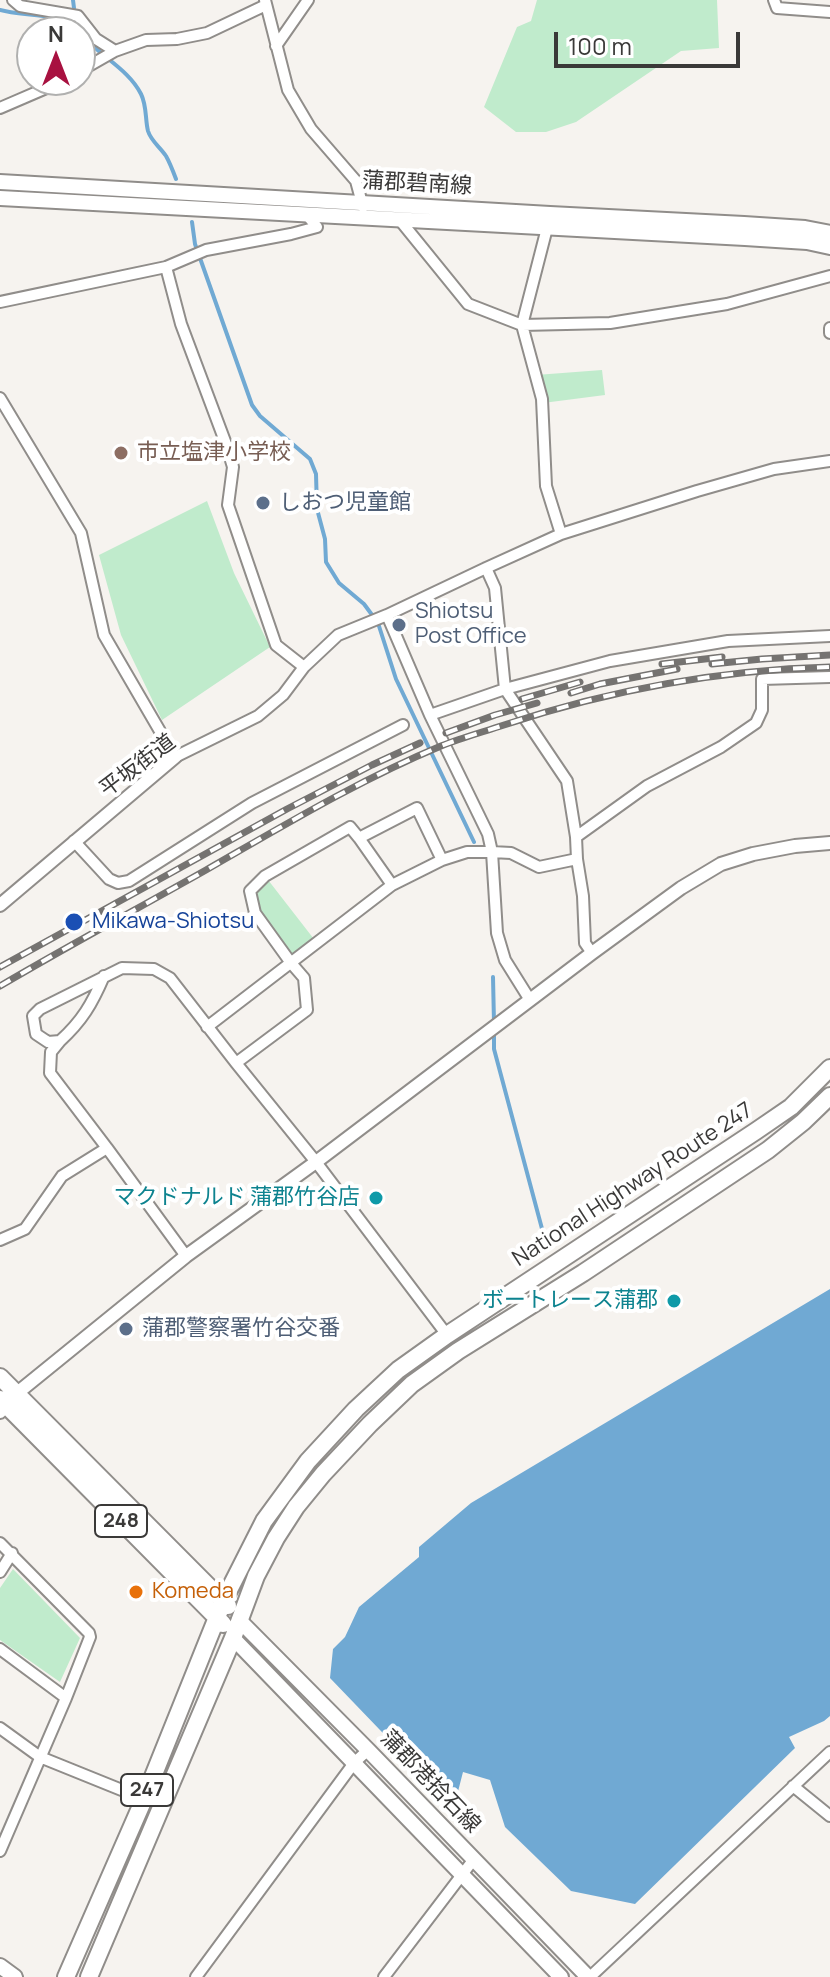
<!DOCTYPE html>
<html>
<head>
<meta charset="utf-8">
<style>
	body { margin:0 }
	#map { position:relative; width:830px; height:1977px; overflow:hidden; background:#f6f3ef; font-family:Manrope,sans-serif }
	canvas { display:block }
	.north { position:absolute; left:16px; top:16px; width:80px; height:80px; box-sizing:border-box; background:#fff; border:2px solid #b0b0af; border-radius:50%; rotate:0deg; font-size:22px; font-weight:700; line-height:32px; text-align:center; color:#3a3938 }
	.north::after { content:''; display:block; margin:auto; width:28px; height:36px; background:#a81140; clip-path:polygon(50% 0,100% 100%,50% 72%,0 100%) }
	.scale { position:absolute; left:554px; top:32px; width:186px; height:36px; box-sizing:border-box; border:4px solid #3a3938; border-top:0; padding-left:10px; font-size:24px; line-height:28px; white-space:nowrap; color:#3a3938; -webkit-text-stroke:6px #fff; paint-order:stroke }
</style>
</head>
<body>
<div id="map">
<canvas width="830" height="1977"></canvas>
<div class="north">N</div>
<div class="scale">100 m</div>
</div>
<script>
const context = document.querySelector('canvas').getContext('2d');
context.lineJoin = 'round';
function paint(path, color) {
  context.fillStyle = color;
  context.fill(path, 'evenodd');
}
function stroke(path, color, width, dash) {
  context.strokeStyle = color;
  context.lineWidth = width;
  context.lineCap = dash ? 'butt' : 'round';
  context.setLineDash(dash || []);
  context.stroke(path);
}
function label(font, color, halo, rows, align = 'center') {
  context.font = font + ' Manrope,"Noto Sans JP",sans-serif';
  context.lineWidth = 8;
  context.setLineDash([]);
  context.textBaseline = 'middle';
  context.strokeStyle = halo;
  context.fillStyle = color;
  for (const [text, x, y, turn = 0] of rows) {
    context.save();
    context.translate(x, y);
    context.rotate((+turn || 0) * Math.PI / 180);
    context.textAlign = isNaN(turn) ? turn : align;
    if (halo) context.strokeText(text, 0, 0);
    context.fillText(text, 0, 0);
    context.restore();
  }
}
paint(new Path2D(`
	M537 0H717L719 48 681 51 576 122 546 132H516L484 107 517 27 531 21Z
	M602 370 605 395 543 403 536 375Z
	M207 501 234 573 270 647 162 720 121 635 99 555Z
	M265 876 317 943 291 963 255 913 250 891Z
	M13 1569 80 1638 60 1682 0 1640V1588Z`), '#c0ebcc');
paint(new Path2D(`
	M830 1289V1716L824 1721 789 1737 795 1748 635 1904 571 1891 505 1827 490 1780 463 1772 454 1807 330 1678 333 1649 345 1637 359 1607 419 1557V1547L471 1503Z`), '#70a9d3');
stroke(new Path2D(`
	M73 0 74 8
	M0 10C23 17 64 11 80 32
	M80 32C97 55 128 68 141 94 147 106 145 119 148 131 151 141 160 147 166 156 170 163 173 171 176 179
	M192 222 195 244 252 405 260 416 310 459 316 474 317 509 325 539 326 562 339 583 364 604 378 623 396 679 474 842
	M493 977 494 1023
	M494 1031V1049L545 1240`), '#70a9d3', 4);
const minor = new Path2D(`
	M13 0 20 6 78 16 96 39 115 51
	M265 0 288 90 311 129 356 181 363 207
	M774 0 777 8 830 12
	M276 46 308 0
	M80 71 115 51 146 40 177 39 207 33 266 5
	M0 108 65 80
	M399 219 468 304 522 325 610 323 727 304 830 276
	M547 228 522 325 542 399 546 486 561 534
	M166 267 181 324 226 444 233 467 228 505 276 645 304 667
	M0 302 166 267 206 250 291 234 317 227 306 214
	M830 328V333
	M0 398 81 533 104 635 175 757 258 716 283 695 304 667 338 635 387 615 486 568 561 534 697 491 774 469 830 461
	M486 568 495 588 505 689 567 781 576 837 577 859 583 896 585 943 592 953
	M387 615 430 715 488 834 492 852 497 933 505 960 530 1000
	M430 715 505 689 610 661 728 641 830 636
	M576 837 647 786 721 747 756 723 762 710V679L830 677
	M74 841 109 879 118 883 129 881 252 803 403 725
	M392 885 359 838 417 808 442 860
	M104 976C92 1004 82 1021 60 1041L48 1042 36 1034 33 1016 40 1009 122 968 154 969 170 978 236 1063 316 1162 447 1335
	M207 1027 392 885 442 860 467 852H492L511 853 539 867 577 859
	M60 1041 51 1052 50 1073 107 1148
	M236 1063 307 1010 304 978 291 963 255 913 250 891 265 876 350 827 359 838
	M0 1240 25 1229 62 1176 107 1148 186 1256
	M0 1543 89 1633 90 1637 66 1698 0 1851
	M0 1572 12 1553
	M0 1649 66 1698
	M0 1728 40 1757 144 1799
	M793 1786 830 1816
	M196 1977 354 1763 368 1750
	M384 1977 474 1859
	M590 1977 830 1752`);
const tertiary = new Path2D(`
	M0 905 175 757
	M0 1412 16 1394 186 1256 316 1162 592 953 681 888 721 864 753 854 795 846 830 843`);
const secondary = new Path2D(`
	M0 182 550 214 744 224 805 228 830 233
	M0 198 745 238 807 242 830 247
	M239 1620 368 1750 588 1977
	M233 1638 561 1977
	M0 1966 15 1977`);
const trunk = new Path2D(`
	M0 1377 228 1606
	M0 1399 223 1624
	M66 1977 144 1799 224 1600 264 1521 308 1461 356 1409 398 1370 447 1335 756 1131 791 1107 830 1068
	M89 1977 233 1638 256 1576 276 1538 296 1507 323 1474 370 1424 412 1384 458 1351 583 1273 768 1150 803 1122 830 1096`);
stroke(minor, '#908d8a', 14);
stroke(tertiary, '#908d8a', 16);
stroke(secondary, '#908d8a', 18);
stroke(trunk, '#908d8a', 20);
stroke(minor, '#fff', 10);
stroke(tertiary, '#fff', 12);
stroke(secondary, '#fff', 14);
stroke(trunk, '#fff', 16);
const rail = new Path2D(`
	M662 664 722 657
	M712 664 762 659 830 655
	M571 693 600 684 677 669
	M522 699 580 682
	M446 733 495 715 537 703
	M0 967 287 809 372 765 420 743
	M0 986C68 946 137 909 206 870 283 826 359 780 441 746 461 738 483 732 504 725 610 690 718 670 830 667`);
stroke(rail, '#757371', 7);
stroke(rail, '#fff', 4, [12]);
for (const [x, y, r, color] of [
	[121,453,8,"#8d6e63"],
	[263,503,8,"#5c6f8a"],
	[399,625,8,"#5c6f8a"],
	[74,922,10,"#1a4fb4"],
	[376,1198,8,"#0f9aa8"],
	[674,1301,8,"#0f9aa8"],
	[126,1329,8,"#5c6f8a"],
	[136,1592,8,"#e8710a"]
]) {
  const dot = new Path2D();
  dot.arc(x, y, r, 0, 2 * Math.PI);
  context.fillStyle = color;
  context.fill(dot);
  stroke(dot, '#fff', 3);
}
for (const [x, y, w] of [
	[121,1521,52],
	[147,1790,52]
]) {
  const box = new Path2D();
  box.roundRect(x - w / 2, y - 16, w, 32, 6);
  context.fillStyle = '#fff';
  context.fill(box);
  stroke(box, '#3a3938', 2);
}
label('bold 20px', '#3a3938', null, [
	["248",121,1521],
	["247",147,1790]
]);
label('22px', '#3a3938', '#fff', [
	["蒲郡碧南線",417,184,3],
	["平坂街道",138,766,-37],
	["National Highway Route 247",633,1185,-33],
	["蒲郡港拾石線",430,1782,46]
]);
label('22px', '#785e54', '#fff', [
	["市立塩津小学校",137,453]
], 'left');
label('22px', '#4e5e75', '#fff', [
	["しおつ児童館",279,503],
	["Shiotsu",415,612],
	["Post Office",415,637],
	["蒲郡警察署竹谷交番",142,1329]
], 'left');
label('22px', '#164399', '#fff', [
	["Mikawa-Shiotsu",92,922]
], 'left');
label('22px', '#0d838f', '#fff', [
	["マクドナルド 蒲郡竹谷店",360,1198],
	["ボートレース蒲郡",658,1301]
], 'right');
label('22px', '#c56008', '#fff', [
	["Komeda",152,1592]
], 'left');
</script>
</body>
</html>
